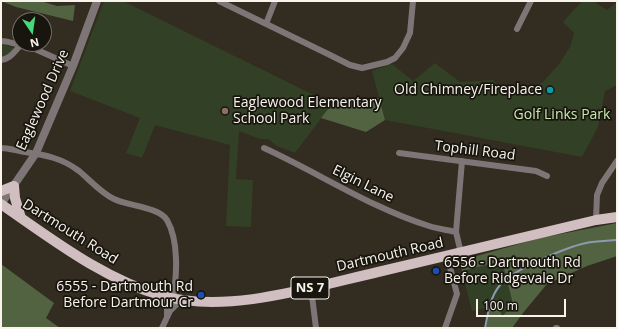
<!DOCTYPE html>
<html>
<head>
<meta charset="utf-8">
<style>
	body { margin:0 }
	#map { position:relative; width:618px; height:329px; overflow:hidden; background:#332c20; font-family:"Open Sans",sans-serif }
	canvas { display:block }
	.frame { position:absolute; inset:0; border:2px solid #f8f4ec; pointer-events:none }
	.north { position:absolute; left:12px; top:12px; width:40px; height:40px; box-sizing:border-box; background:#18150f; border:1px solid #726e67; border-radius:50%; rotate:167deg; font-size:11px; font-weight:700; line-height:16px; text-align:center; color:#f8f4ec }
	.north::after { content:''; display:block; margin:auto; width:14px; height:18px; background:#48d779; clip-path:polygon(50% 0,100% 100%,50% 72%,0 100%) }
	.scale { position:absolute; left:476px; top:299px; width:90px; height:18px; box-sizing:border-box; border:2px solid #f8f4ec; border-top:0; padding-left:5px; font-size:12px; line-height:14px; white-space:nowrap; color:#f8f4ec; -webkit-text-stroke:3px #18150f; paint-order:stroke }
</style>
</head>
<body>
<div id="map">
<canvas width="618" height="329"></canvas>
<div class="frame"></div>
<div class="north">N</div>
<div class="scale">100 m</div>
</div>
<script>
const context = document.querySelector('canvas').getContext('2d');
context.lineJoin = 'round';
function paint(path, color) {
  context.fillStyle = color;
  context.fill(path, 'evenodd');
}
function stroke(path, color, width, dash) {
  context.strokeStyle = color;
  context.lineWidth = width;
  context.lineCap = dash ? 'butt' : 'round';
  context.setLineDash(dash || []);
  context.stroke(path);
}
function label(font, color, halo, rows, align = 'center') {
  context.font = font + ' "Open Sans",sans-serif';
  context.lineWidth = 3.5;
  context.setLineDash([]);
  context.textBaseline = 'middle';
  context.strokeStyle = halo;
  context.fillStyle = color;
  for (const [text, x, y, turn = 0] of rows) {
    context.save();
    context.translate(x, y);
    context.rotate((+turn || 0) * Math.PI / 180);
    context.textAlign = isNaN(turn) ? turn : align;
    if (halo) context.strokeText(text, 0, 0);
    context.fillText(text, 0, 0);
    context.restore();
  }
}
paint(new Path2D(`
	M104 1H123L332 104 295 153 277 146 268 139H260L239 131 236 179 253 180 251 227 226 226 230 145 155 125 142 158 126 153 140 118 70 91Z
	M582 1H593L607 10 617 2V85L605 91 598 127 582 157 385 120 372 71 392 64 413 81 435 63 460 82 493 80 501 91H519L542 83 559 64 570 47 574 33 563 22Z
	M2 44 14 48 6 56 1 57Z
	M502 261 513 304 502 318 498 305 472 311 462 271Z`), '#324125');
paint(new Path2D(`
	M1 1H41L57 6 75 5 73 21 16 7Z
	M379 98 385 120 366 132 321 118 332 104Z
	M617 223V256L587 266 547 284 523 313 512 328H485L489 307 499 305 502 317 513 304 502 261 462 271 459 261 540 238Z
	M1 264 54 303 46 318 60 328H1Z`), '#526342');
stroke(new Path2D(`
	M485 328C488 313 490 297 500 285 512 270 567 247 586 243 596 241 607 241 617 240`), '#8b9bae', 2);
stroke(new Path2D(`
	M219 1 328 54 350 65 362 68 387 62 395 58 403 48 410 33 413 1
	M266 24 275 1
	M517 29 531 1
	M1 41C10 41 17 46 26 45L73 66
	M1 60C10 59 14 52 20 46
	M1 148C9 148 17 151 25 152 45 155 62 158 79 171 90 180 101 193 114 199 128 206 159 207 167 220 179 241 177 275 173 298
	M264 148C319 173 371 208 429 226 438 229 448 230 456 232
	M399 153 536 171 547 176
	M596 220 597 195 602 183 617 161
	M461 253 456 232 462 161
	M311 288 316 328
	M163 295 167 309V317
	M162 328 170 311 182 299
	M445 328 457 294 447 256
	M556 328H557`), '#7e7676', 6);
stroke(new Path2D(`
	M1 204 36 153 73 66 97 1`), '#7e7676', 8);
stroke(new Path2D(`
	M1 191 14 186 15 198 21 218
	M1 204C52 239 103 279 163 296 229 314 312 287 378 272 451 255 524 237 596 220L617 217`), '#d0bec0', 10);
for (const [x, y, r, color] of [
	[550,90,4,"#0f9aa8"],
	[225,111,4,"#8d6e63"],
	[436,271,4,"#1a4fb4"],
	[201,295,4,"#1a4fb4"]
]) {
  const dot = new Path2D();
  dot.arc(x, y, r, 0, 2 * Math.PI);
  context.fillStyle = color;
  context.fill(dot);
  stroke(dot, '#18150f', 1.5);
}
for (const [x, y, w] of [
	[310,288,38]
]) {
  const box = new Path2D();
  box.roundRect(x - w / 2, y - 11, w, 22, 3);
  context.fillStyle = '#18150f';
  context.fill(box);
  stroke(box, '#f8f4ec', 1);
}
label('bold 13px', '#f8f4ec', null, [
	["NS 7",310,288]
]);
label('14px', '#f8f4ec', '#18150f', [
	["Old Chimney/Fireplace",542,90],
	["Eaglewood Elementary",233,103,"left"],
	["School Park",233,119,"left"],
	["6556 - Dartmouth Rd",444,263,"left"],
	["Before Ridgevale Dr",444,279,"left"],
	["6555 - Dartmouth Rd",193,287],
	["Before Dartmour Cr",193,303]
], 'right');
label('14px', '#f8f4ec', '#18150f', [
	["Eaglewood Drive",43,100,-66],
	["Tophill Road",475,151,7],
	["Elgin Lane",363,184,26],
	["Dartmouth Road",70,232,32],
	["Dartmouth Road",390,255,-13]
]);
label('14px', '#c9eaaf', '#18150f', [
	["Golf Links Park",562,115]
]);
</script>
</body>
</html>
